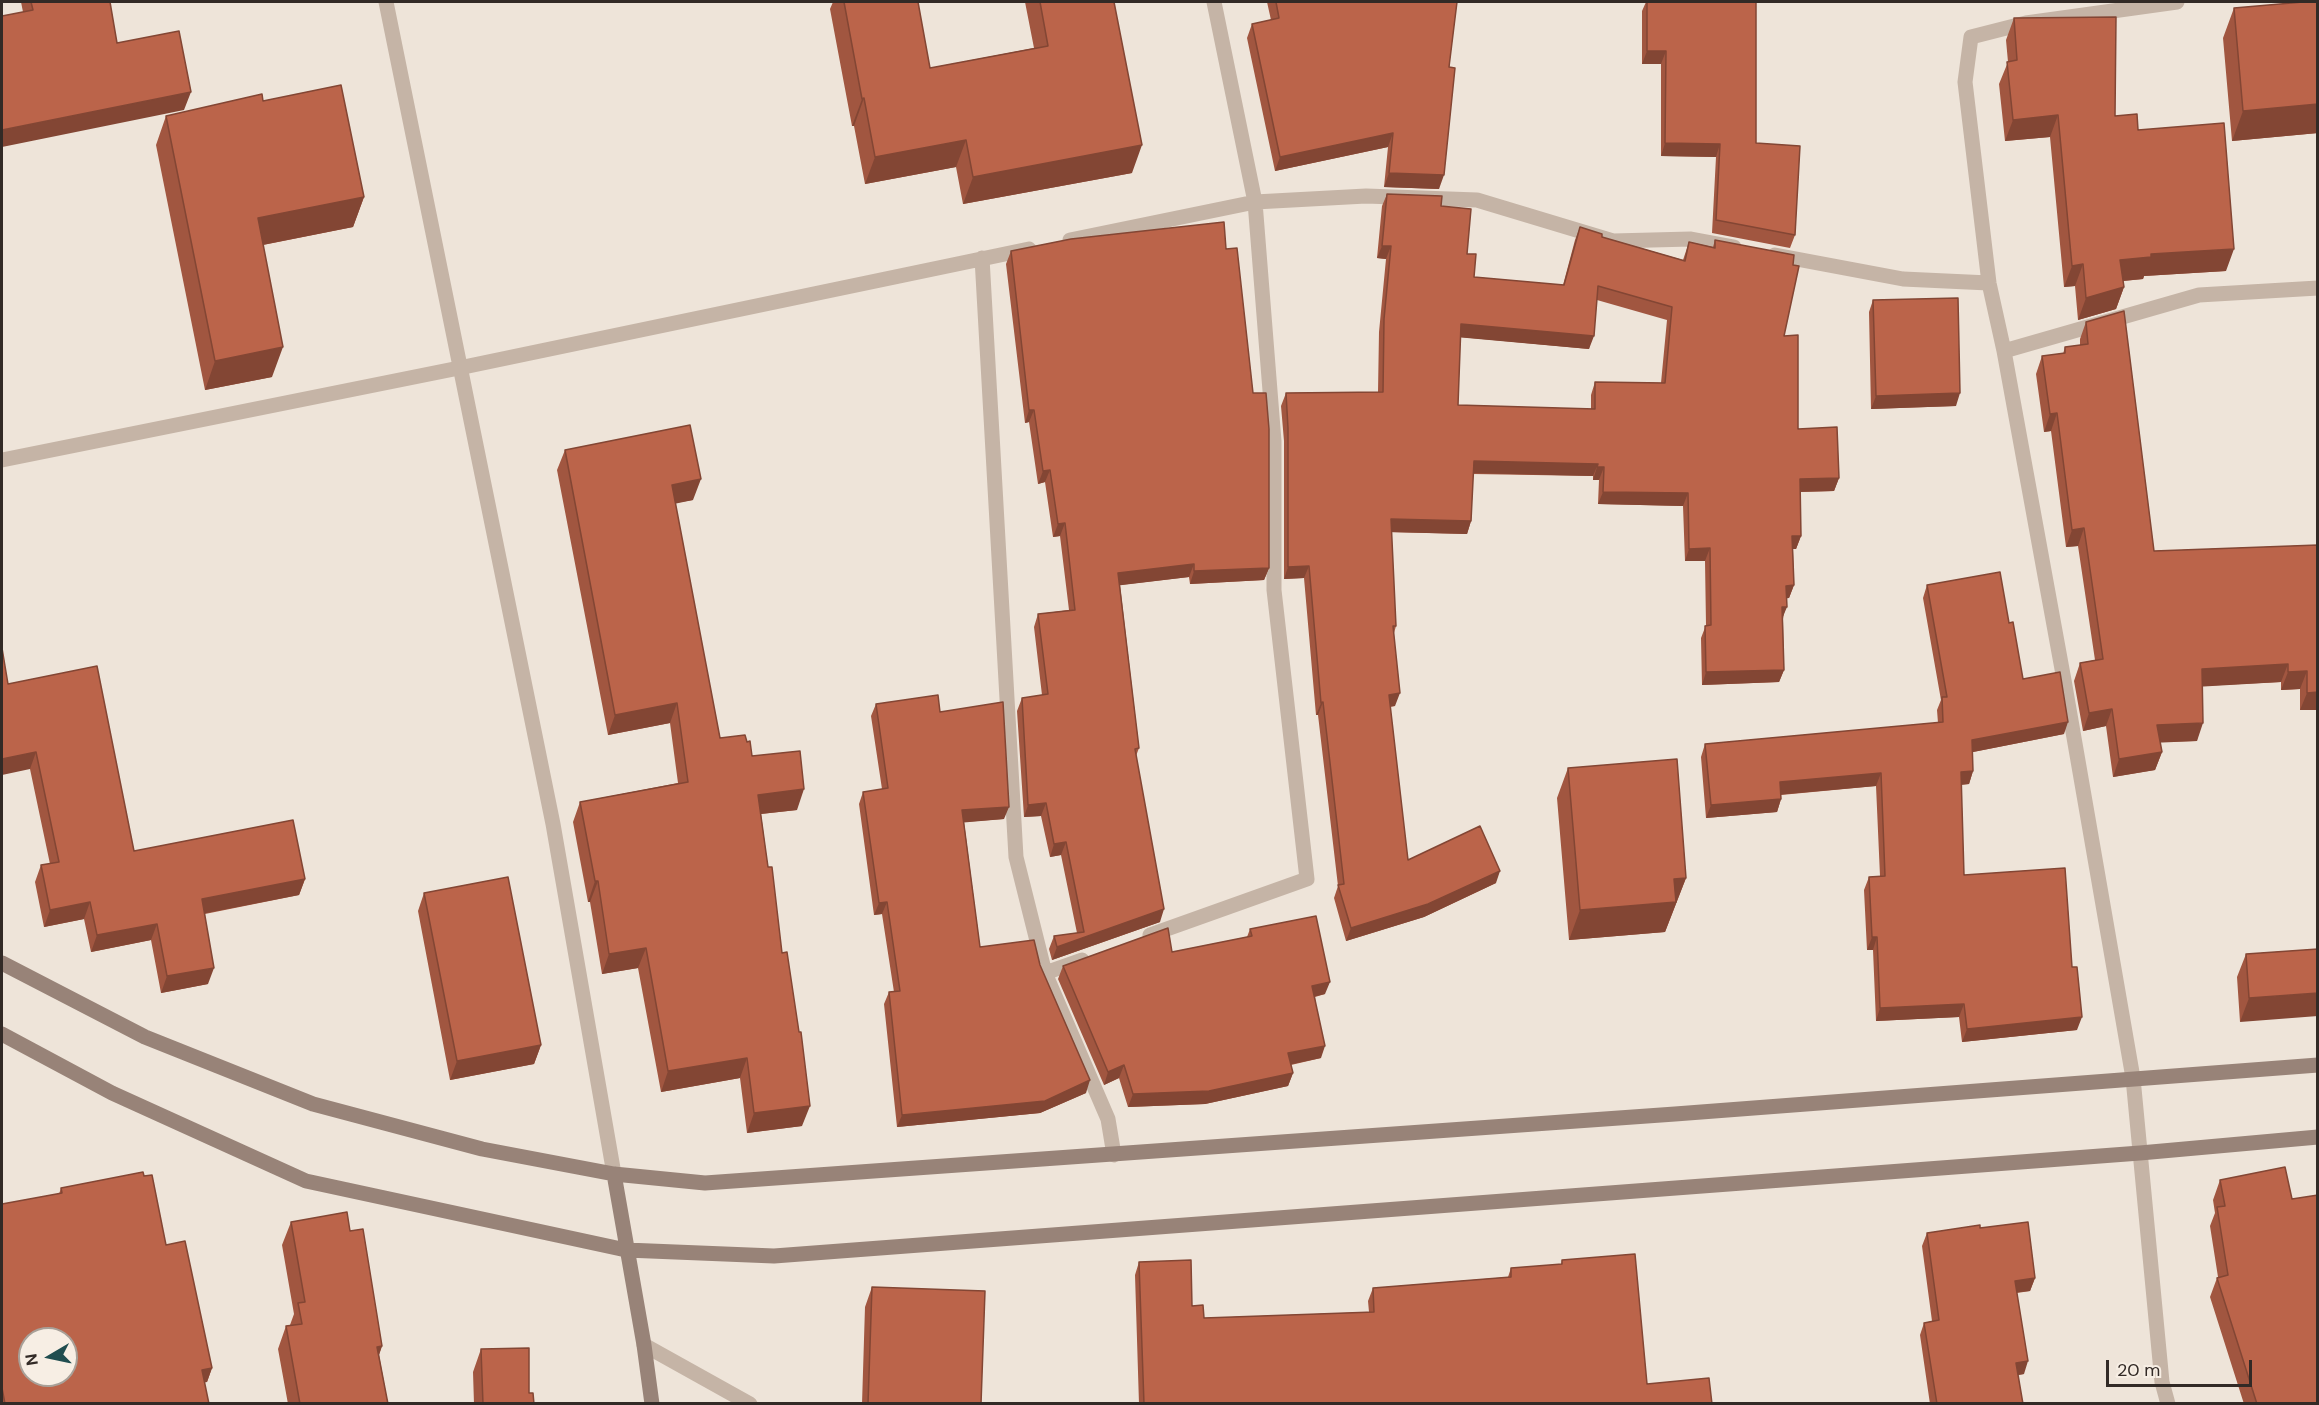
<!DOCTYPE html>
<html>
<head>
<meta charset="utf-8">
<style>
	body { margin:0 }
	#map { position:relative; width:2319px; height:1405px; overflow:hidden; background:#eee4d9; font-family:"DM Sans",sans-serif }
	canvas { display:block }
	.frame { position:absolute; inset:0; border:3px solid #322a26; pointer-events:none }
	.north { position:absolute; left:18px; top:1327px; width:60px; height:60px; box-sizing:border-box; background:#f7eee4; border:2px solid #a8a098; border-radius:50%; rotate:261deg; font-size:16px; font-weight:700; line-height:24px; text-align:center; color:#322a26 }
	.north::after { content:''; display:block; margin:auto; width:21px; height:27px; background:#204d4f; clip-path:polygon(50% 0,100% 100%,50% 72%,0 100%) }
	.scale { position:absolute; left:2106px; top:1360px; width:146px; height:27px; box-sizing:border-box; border:3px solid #322a26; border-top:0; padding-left:8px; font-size:18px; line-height:21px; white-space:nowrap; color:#322a26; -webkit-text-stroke:4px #f7eee4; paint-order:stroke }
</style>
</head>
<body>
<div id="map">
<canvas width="2319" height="1405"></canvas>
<div class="frame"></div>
<div class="north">N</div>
<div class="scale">20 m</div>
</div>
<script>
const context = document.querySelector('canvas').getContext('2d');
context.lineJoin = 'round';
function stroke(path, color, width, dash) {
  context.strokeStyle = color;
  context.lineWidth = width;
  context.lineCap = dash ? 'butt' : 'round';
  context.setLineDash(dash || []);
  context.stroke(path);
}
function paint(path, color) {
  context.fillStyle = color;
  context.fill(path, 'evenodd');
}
stroke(new Path2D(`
	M386 2 553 824 614 1174
	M1070 240 1255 202 1366 196 1477 200 1613 241 1691 239 1734 247
	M1775 255 1903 279 1989 283
	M982 258 1016 857 1045 973 1108 1119 1114 1155
	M2004 351 2199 295 2318 288
	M2 460 459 368 1029 249
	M1150 935 1307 879 1274 590V441L1255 202 1214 2
	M1045 973 1082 960
	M644 1345 750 1404
	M2168 1404 2162 1382 2133 1078 2064 680 2004 351 1989 283 1965 82 1971 37 2026 23 2177 2`), '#c5b4a6', 15);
stroke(new Path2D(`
	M2 963 145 1037 313 1104 482 1149 614 1174 705 1183 1675 1114 2318 1065
	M2 1034 112 1093 306 1181 626 1250 774 1256 2140 1153 2318 1137
	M614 1174 644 1345 652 1404`), '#988378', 15);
paint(new Path2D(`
	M21 2H110L117 43 184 110 23 12Z
	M833 2H918L930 68 1034 48 1025 2H1114L1132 173 963 204 956 167 865 184 854 126H852L830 9Z
	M1267 2H1457L1449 67 1439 189 1384 187 1388 147 1275 171 1247 38 1252 24 1271 20Z
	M1646 2H1756V143L1795 235 1790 248 1712 233 1716 157 1661 156V64H1642V11Z
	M2318 2V133L2232 141 2223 38 2234 8Z
	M2014 18 2115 116 2138 130 2226 271 2144 276 2143 279 2123 281 2124 287 2116 309 2078 320 2075 286 2064 287 2050 137 2005 141 1999 84 2008 62 2006 40Z
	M263 101 364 197 353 227 263 245 272 377 205 390 156 145 166 116Z
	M1387 194 1441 206 1467 254 1474 277 1563 285 1575 240 1580 227 1602 237 1683 260 1689 242 1713 247 1715 240 1784 336 1798 429 1839 478 1834 491 1800 492 1801 536 1796 549H1793L1794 585 1789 598H1787L1783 619 1784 670 1779 682 1702 685 1701 638 1706 625 1705 561H1685L1683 506 1598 504 1599 480H1593V476L1473 474 1471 521 1467 534 1391 532 1396 626 1394 633 1395 706 1390 707 1408 860 1496 883 1424 917 1346 941 1334 898 1338 886 1318 715H1316L1304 578 1284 579V441L1281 406 1286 393 1378 392 1379 332 1386 259 1377 258 1382 206ZM1597 300 1667 320 1661 383 1595 382 1591 395V409L1458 405 1460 337 1589 349Z
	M1226 249 1269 568 1264 580 1190 584 1189 577 1120 585 1139 748 1136 756 1160 922 1052 960 1049 949 1054 936 1077 933 1061 855 1050 857 1041 816 1024 817 1017 711 1022 698 1042 695 1034 627 1038 614 1069 610 1060 536 1053 537 1045 482 1038 484 1029 422 1025 423 1006 264 1011 251Z
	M1873 300 1956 406 1871 409 1869 312Z
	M2086 322 2154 551 2318 545V710H2300V689L2281 690V682L2202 686 2197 741 2160 742 2162 752 2155 770 2113 777 2106 726 2083 731 2074 681 2080 663 2095 660 2078 546 2066 547 2051 431 2044 432 2036 374 2042 356 2063 354 2065 347 2080 345V339Z
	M565 450 693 500 675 503 720 738 747 742 752 756 797 810 761 814 802 1126 747 1133 740 1078 661 1092 638 968 602 974 590 902H588L573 822 580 802 678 783 670 723 608 735 557 470Z
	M1927 585 2009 623 2023 679 2064 734 1973 752V771L1969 784 1961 785 1964 875 2072 967 2077 1030 1962 1042 1959 1017 1876 1021 1873 950H1867L1864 890 1869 877 1880 876 1876 786 1781 795V799L1777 812 1706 818 1701 757 1705 744 1938 723 1937 710 1941 700 1923 598Z
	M8 684 134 851 305 879 299 895 205 914 208 984 161 993 151 940 91 952 84 919 44 927 35 882 41 865 50 864 30 769Z
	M876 704 940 712 1004 819 964 822 980 947 1040 965 1086 1093 1040 1113 897 1127 884 1004 889 992H894L882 914 874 915 859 804 863 792 882 789 871 716Z
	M1568 768 1686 878 1665 932 1569 940 1557 798Z
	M424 893 541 1045 534 1064 450 1080 418 911Z
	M1250 929 1325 994 1315 997 1321 1058 1291 1065 1293 1073 1288 1086 1205 1104 1128 1107 1119 1078 1104 1085 1058 979 1063 966 1172 952 1247 937Z
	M2318 949 2240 1022 2237 977 2246 954Z
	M2220 1180 2318 1404H2244L2210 1297 2217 1278 2218 1277 2210 1226 2215 1213 2213 1200Z
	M61 1188 166 1245 212 1368 207 1382H204L209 1404H2V1204L59 1194Z
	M291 1222 350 1231 382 1346 379 1355 388 1404H288L278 1349 286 1326 290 1325 294 1314 282 1245Z
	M1980 1228 2035 1278 2030 1291 2017 1293 2024 1374 2018 1375 2023 1404H1930L1920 1335 1924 1323 1932 1321 1922 1246 1927 1233Z
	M1562 1260 1647 1384 1712 1404H1139L1135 1275 1139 1262 1192 1306 1204 1318 1369 1312 1368 1301 1373 1288 1508 1277 1511 1268 1561 1265Z
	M872 1287 981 1404H862L865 1307Z
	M481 1349 529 1393 534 1404H474L473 1372Z`), '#a15640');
paint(new Path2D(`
	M1647 51H1666L1661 64H1642Z
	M191 92 184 110 2 147V130Z
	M864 98 854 126H852L862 99Z
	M2318 104V133L2232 141 2243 111Z
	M2058 115 2050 137 2005 141 2013 120Z
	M1393 133 1388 147 1275 171 1280 157Z
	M966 140 956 167 865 184 875 157Z
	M1665 143 1720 144 1716 157 1661 156Z
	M1142 145 1132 173 963 204 973 177Z
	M1389 173 1444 175 1439 189 1384 187Z
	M364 197 353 227 247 248 258 218Z
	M1382 246H1391L1386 259 1377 258Z
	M2234 249 2226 271 2144 276 2143 279 2112 282 2120 260 2151 254Z
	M2083 264 2075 286 2064 287 2072 266Z
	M2124 287 2116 309 2078 320 2086 298Z
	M1461 324 1594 336 1589 349 1456 337Z
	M283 347 272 377 205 390 215 361Z
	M1960 393 1956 406 1871 409 1876 396Z
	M1029 410H1034L1029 422 1025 423Z
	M2057 413 2051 431 2044 432 2050 414Z
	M1474 461 1598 464 1593 476 1469 473Z
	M1597 467H1604L1599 480H1593Z
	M1050 470 1045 482 1038 484 1043 471Z
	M1839 478 1834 491 1795 492 1800 479Z
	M701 479 693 500 664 506 672 485Z
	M1603 492 1688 493 1683 506 1598 504Z
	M1391 519 1471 521 1467 534 1386 532Z
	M1065 523 1060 536 1053 537 1058 524Z
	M2084 528 2078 546 2066 547 2072 530Z
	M1792 536H1801L1796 549H1788Z
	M1710 548 1705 561H1685L1689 549Z
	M1194 564 1189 577 1114 586 1118 573Z
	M1309 566 1304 578 1284 579 1288 567Z
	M1269 568 1264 580 1190 584 1194 571Z
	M1794 585 1789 598 1782 599 1786 586Z
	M1782 607H1787L1782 619Z
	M2288 664 2281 682 2195 687 2202 669Z
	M1784 670 1779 682 1702 685 1706 672Z
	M2307 671 2300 689 2281 690 2288 672Z
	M2318 692V710H2300L2307 693Z
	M1400 693 1395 706 1384 707 1389 695Z
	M1323 702 1318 715H1316L1321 703Z
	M677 703 670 723 608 735 615 715Z
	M2112 709 2106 726 2083 731 2089 713Z
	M2068 722 2064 734 1968 753 1972 740Z
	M2203 723 2197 741 2151 743 2157 725Z
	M36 752 30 769 2 775V759Z
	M2162 752 2155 770 2113 777 2119 759Z
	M1973 771 1969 784 1956 785 1961 772Z
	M1881 773 1876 786 1776 795 1780 782Z
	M804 789 797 810 751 815 758 795Z
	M1781 799 1777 812 1706 818 1711 805Z
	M1046 803 1041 816 1024 817 1028 805Z
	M1009 807 1004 819 958 823 962 810Z
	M1066 842 1061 855 1050 857 1054 844Z
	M1500 871 1496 883 1424 917 1346 941 1351 928Z
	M1686 878 1665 932 1569 940 1580 910 1674 879Z
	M305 879 299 895 196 915 202 899Z
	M595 881H598L590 902H588Z
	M90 902 84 919 44 927 50 910Z
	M887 902 882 914 874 915 879 903Z
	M1164 909 1160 922 1052 960 1057 947Z
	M157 924 151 940 91 952 97 935Z
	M1872 937H1877L1873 950H1867Z
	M646 948 638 968 602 974 609 954Z
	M214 968 208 984 161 993 167 976Z
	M1330 982 1325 994 1308 998 1312 986Z
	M2318 993V1016L2240 1022 2249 998Z
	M1964 1004 1959 1017 1876 1021 1880 1008Z
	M2082 1017 2077 1030 1962 1042 1967 1029Z
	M541 1045 534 1064 450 1080 457 1061Z
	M1325 1046 1321 1058 1283 1066 1288 1053Z
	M747 1058 740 1078 661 1092 668 1071Z
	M1124 1065 1119 1078 1104 1085 1108 1072Z
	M1293 1073 1288 1086 1205 1104 1128 1107 1133 1094Z
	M1090 1080 1086 1093 1040 1113 897 1127 902 1115Z
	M810 1106 802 1126 747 1133 754 1113Z
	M2035 1278 2030 1291 2011 1293 2015 1281Z
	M382 1346 374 1369 377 1347Z
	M2028 1361 2024 1374 2012 1376 2016 1363Z
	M212 1368 207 1382 197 1384 202 1370Z`), '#834634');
const building = new Path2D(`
	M31 2H110L117 43 179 31 191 92 2 130V16L33 10Z
	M844 2H918L930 68 1048 46 1040 2H1114L1142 145 973 177 966 140 875 157 864 98 862 99Z
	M1276 2H1457L1449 67 1455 68 1444 175 1389 173 1393 133 1280 157 1252 24 1279 18Z
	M1647 2H1756V143L1800 146 1795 235 1716 220 1720 144 1665 143 1666 51H1647Z
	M2303 2H2318V104L2243 111 2234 8Z
	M2116 17 2115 116 2137 114 2138 130 2224 123 2234 249 2151 254V257L2120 260 2124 287 2086 298 2083 264 2072 266 2058 115 2013 120 2007 62 2017 60 2014 18Z
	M341 85 364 197 258 218 283 347 215 361 166 116 262 94 263 101Z
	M1387 194 1442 196 1441 206 1471 209 1467 254H1476L1474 277 1564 285 1580 227 1602 234V237L1685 261 1689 242 1715 248V240L1794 255 1793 265 1799 266 1784 336 1798 335V429L1837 427 1839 478 1800 479 1801 536H1792L1794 585 1786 586 1787 607H1782L1784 670 1706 672 1705 626 1711 625 1710 548 1689 549 1688 493 1603 492 1604 467H1597L1598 464 1474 461 1471 521 1391 519 1396 626H1393L1400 693 1389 695 1408 860 1480 826 1500 871 1428 904 1351 928 1338 885 1344 884 1323 702 1321 703 1309 566 1288 567V428L1286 393 1383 392 1384 319 1391 246H1382ZM1598 286 1672 307 1665 383 1595 382V409L1458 405 1461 324 1594 336Z
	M1224 222 1226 249 1237 248 1253 393H1266L1269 429V568L1194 571V564L1118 573 1139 748 1135 749 1164 909 1057 947 1054 936 1084 932 1066 842 1054 844 1046 803 1028 805 1022 698 1048 694 1038 614 1075 610 1065 523 1058 524 1050 470 1043 471 1034 410H1029L1011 251 1071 239Z
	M1958 298 1960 393 1876 396 1873 300Z
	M2124 311 2154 551 2318 545V692L2307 693V671L2288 672V664L2202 669 2203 723 2157 725 2162 752 2119 759 2112 709 2089 713 2080 663 2103 659 2084 528 2072 530 2057 413 2050 414 2042 356 2065 353V347L2088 344 2086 322Z
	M690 425 701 479 672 485 720 738 745 735 747 742 750 741 752 756 800 751 804 789 758 795 768 867H772L782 953 787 952 799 1032H801L810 1106 754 1113 747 1058 668 1071 646 948 609 954 598 881H595L580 802 688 782 677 703 615 715 565 450Z
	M2000 572 2009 623 2013 622 2023 679 2060 672 2068 722 1972 740 1973 771 1961 772 1964 875 2065 868 2072 967H2077L2082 1017 1967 1029 1964 1004 1880 1008 1877 937H1872L1869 877 1885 876 1881 773 1780 782 1781 799 1711 805 1705 744 1943 722 1942 697H1947L1927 585Z
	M2 648 8 684 97 666 134 851 293 820 305 879 202 899 214 968 167 976 157 924 97 935 90 902 50 910 41 865 59 862 36 752 2 759Z
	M938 695 940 712 1003 702 1009 807 962 810 980 947 1034 940 1040 965 1090 1080 1045 1101 902 1115 889 992 900 991 887 902 879 903 863 792 888 788 876 704Z
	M1677 759 1686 878 1674 879 1676 902 1580 910 1568 768Z
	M508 877 541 1045 457 1061 424 893Z
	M1316 916 1330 982 1312 986 1325 1046 1288 1053 1293 1073 1209 1091 1133 1094 1124 1065 1108 1072 1063 966 1168 928 1172 952 1252 936 1250 929Z
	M2318 949V993L2249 998 2246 954Z
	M2285 1167 2292 1199 2318 1195V1404H2257L2217 1278 2228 1275 2217 1207 2225 1206 2220 1180Z
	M143 1172 144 1176 152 1175 166 1245 185 1241 212 1368 202 1370 209 1404H5L2 1388V1204L62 1193 61 1188ZM30 1339H66V1375H30Z
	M347 1212 350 1231 363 1229 382 1346 377 1347 388 1404H300L286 1326 302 1324 298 1303 305 1302 291 1222Z
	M2028 1222 2035 1278 2015 1281 2028 1361 2016 1363 2023 1404H1937L1924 1323 1939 1320 1927 1233 1980 1225V1228Z
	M1635 1254 1647 1384 1709 1378 1712 1404H1144L1139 1262 1191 1260 1192 1306 1203 1305 1204 1318 1374 1312 1373 1288 1511 1277V1268L1562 1264V1260Z
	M872 1287 985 1291 981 1404H868Z
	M529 1348V1393H533L534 1404H483L481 1349Z`);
paint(building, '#bb644a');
stroke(building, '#834634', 1.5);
</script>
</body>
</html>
